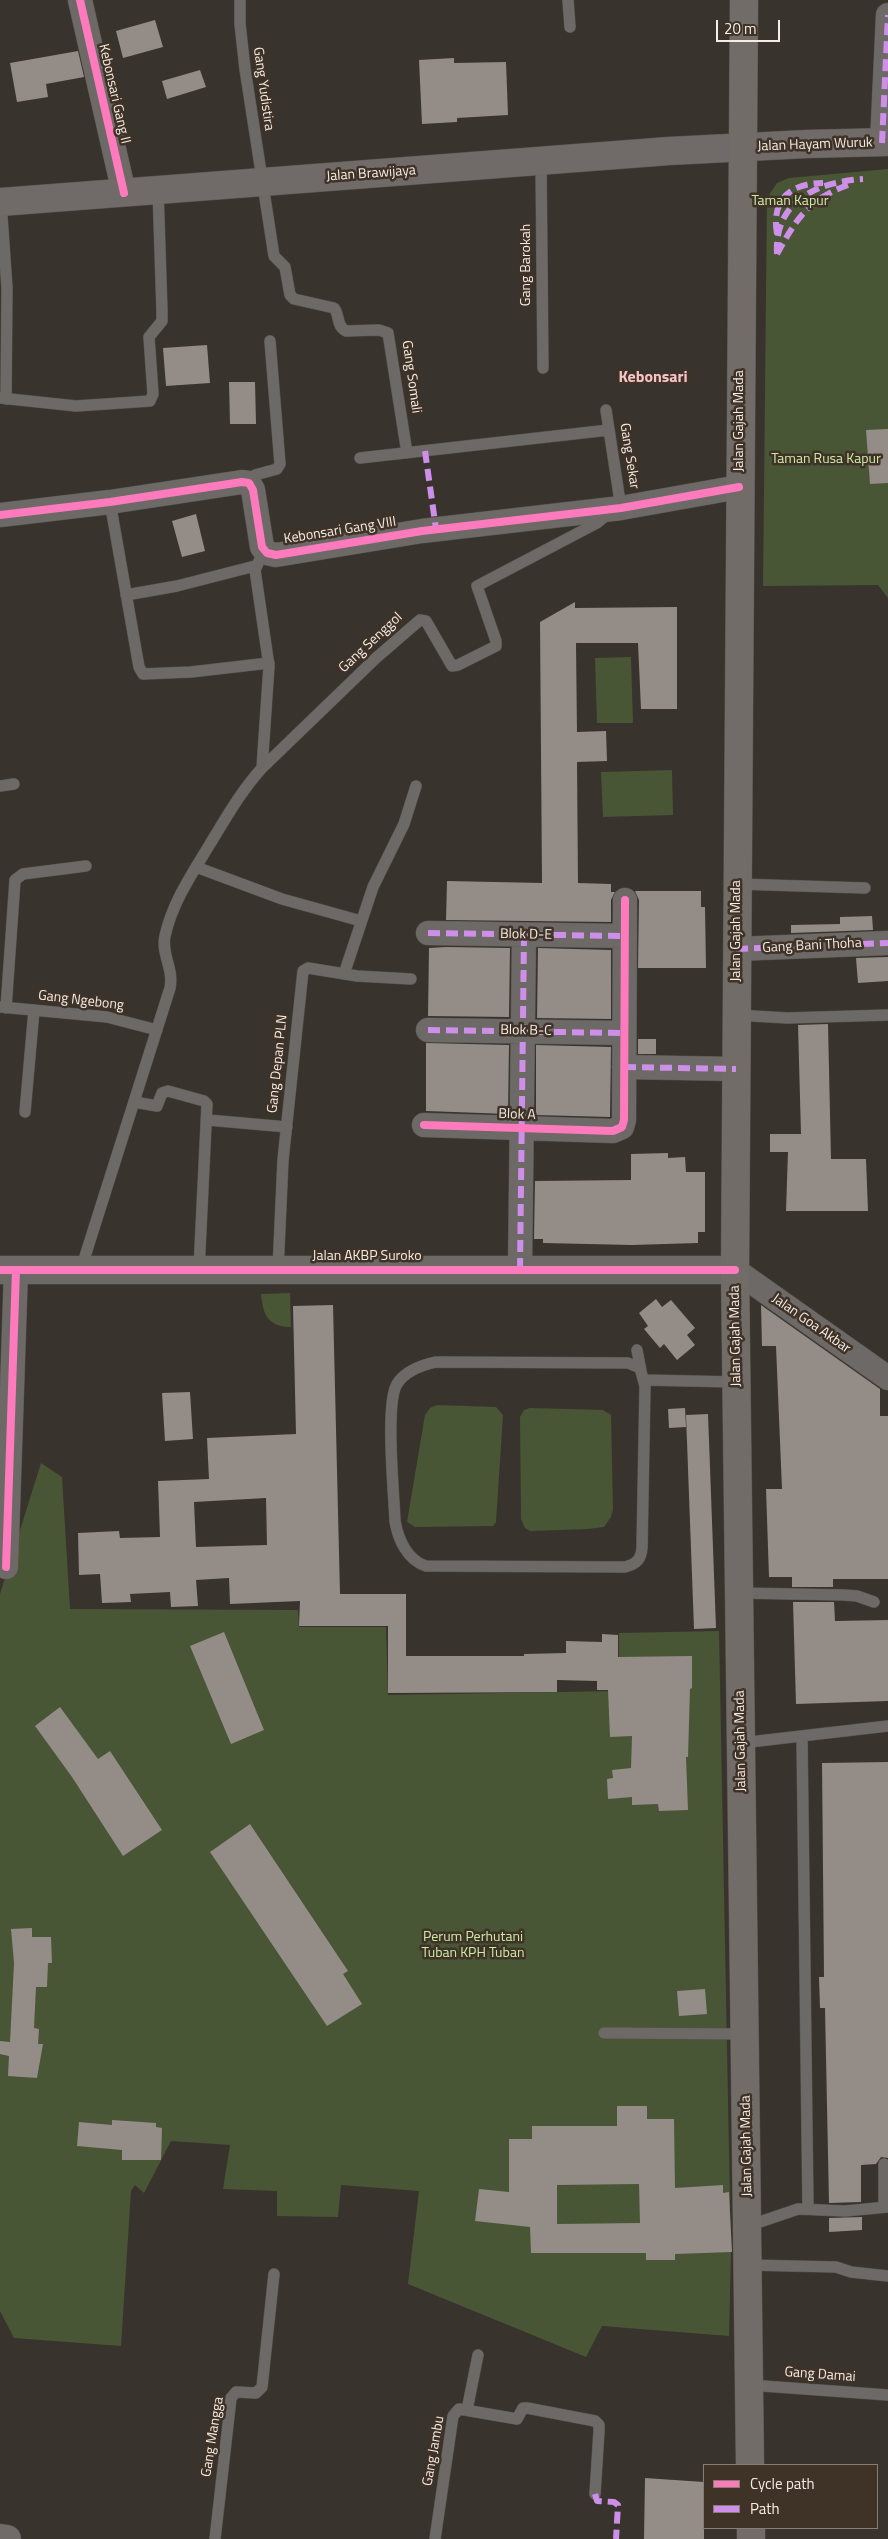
<!DOCTYPE html>
<html>
<head>
<meta charset="utf-8">
<style>
	body { margin:0 }
	#map { position:relative; width:888px; height:2539px; overflow:hidden; background:#39332d; font-family:"Titillium Web",sans-serif }
	canvas { display:block }
	.legend { position:absolute; left:703px; top:2464px; width:175px; height:65px; box-sizing:border-box; background:#3f3227; border:1px solid #887c73; margin:0; padding:6px 9px; list-style:none; font-size:15px; color:#f5ece5 }
	.legend li { display:flex; align-items:center; gap:10px; height:25px }
	.legend b { width:25px; border:1px solid #887c73 }
	.scale { position:absolute; left:716px; top:20px; width:64px; height:22px; box-sizing:border-box; border:2px solid #f5ece5; border-top:0; padding-left:6px; font-size:15px; line-height:18px; white-space:nowrap; color:#f5ece5; -webkit-text-stroke:4px #3f3227; paint-order:stroke }
</style>
</head>
<body>
<div id="map">
<canvas width="888" height="2539"></canvas>
<ul class="legend">
<li><b style="height:6px;background:#fd7abc"></b>Cycle path</li>
<li><b style="height:6px;background:#ce8fe9"></b>Path</li>
</ul>
<div class="scale">20 m</div>
</div>
<script>
const context = document.querySelector('canvas').getContext('2d');
context.lineJoin = 'round';
function paint(path, color) {
  context.fillStyle = color;
  context.fill(path, 'evenodd');
}
function stroke(path, color, width, dash) {
  context.strokeStyle = color;
  context.lineWidth = width;
  context.lineCap = dash ? 'butt' : 'round';
  context.setLineDash(dash || []);
  context.stroke(path);
}
function label(font, color, halo, rows, align = 'center') {
  context.font = font + ' "Titillium Web",sans-serif';
  context.lineWidth = 5;
  context.setLineDash([]);
  context.textBaseline = 'middle';
  context.strokeStyle = halo;
  context.fillStyle = color;
  for (const [text, x, y, turn = 0] of rows) {
    context.save();
    context.translate(x, y);
    context.rotate((+turn || 0) * Math.PI / 180);
    context.textAlign = isNaN(turn) ? turn : align;
    if (halo) context.strokeText(text, 0, 0);
    context.fillText(text, 0, 0);
    context.restore();
  }
}
paint(new Path2D(`
	M888 169V598L878 585 763 586 767 198 777 183 789 178Z
	M631 657 633 723H597L595 658Z
	M672 770 673 815 603 817 601 772Z
	M290 1293 291 1327C268 1327 263 1315 261 1294Z
	M437 1405 496 1407 503 1415 496 1522 493 1526 415 1527 407 1522 425 1415 430 1408Z
	M530 1408 603 1410 611 1415 613 1509 611 1517 604 1527 588 1529 530 1531 525 1528 521 1519 520 1417 524 1410Z
	M41 1463 62 1477 70 1609 298 1610 299 1627H386L388 1695 619 1691V1633L719 1631 731 2256 729 2336 602 2326 586 2357 408 2284 419 2191 341 2185 338 2217 277 2216V2191L223 2189 230 2145 171 2141 144 2193 135 2185 131 2191 121 2346 14 2338 0 2311V1594Z`), '#495635');
paint(new Path2D(`
	M155 20 163 47 123 58 116 31Z
	M78 51 84 77 46 84 48 97 17 102 10 63Z
	M454 58V63L506 62 508 115 457 118V122L422 124 419 60Z
	M200 70 206 87 167 99 162 81Z
	M207 345 210 383 166 386 163 348Z
	M229 382H255L256 424H230Z
	M888 429V483L870 484 866 430Z
	M196 514 205 551 182 557 172 521Z
	M575 602V608L677 607V709H641L638 643H576L577 732 606 731 607 761 577 762 578 883 611 884V892H615L611 900V922L446 920 447 881 542 883 540 622Z
	M635 891H701V907H705L706 968H638L639 900Z
	M872 916 873 930 791 933V925L840 924V917Z
	M446 947 510 948 509 1017 428 1016 429 948Z
	M538 948 611 950V1019L537 1018Z
	M888 957V981L858 983 856 958Z
	M828 1024 831 1159H866L868 1211H786L788 1152H770V1134H801L798 1025Z
	M638 1039H656V1054H638Z
	M426 1043 509 1045 508 1114 426 1111Z
	M536 1045 611 1047 610 1117 536 1115Z
	M668 1153V1158L685 1157 686 1172H705V1232H698V1243L632 1245 543 1243V1239H534L535 1181 631 1180V1154Z
	M656 1299 662 1307 671 1300 695 1328 687 1335 695 1345 677 1360 664 1344 660 1348 644 1329 648 1326 639 1313Z
	M333 1305 340 1594H406V1656H524V1654L566 1653V1641L602 1642V1634L618 1635V1657L692 1656V1688L690 1689 688 1757H686L688 1810 659 1811 658 1804 632 1805V1797L608 1799 607 1779 613 1778 612 1770 631 1768 632 1736 610 1737 608 1690H597V1681L557 1680V1692L388 1693V1626H299L300 1601 230 1604 229 1578 196 1580 198 1606 171 1607 170 1592 130 1594 131 1602 102 1603 100 1574 79 1575 78 1533 119 1531 120 1538 160 1537 158 1481 209 1479 207 1438 296 1434 293 1306ZM266 1498 267 1545 196 1547 194 1502Z
	M761 1305 880 1389V1416H888V1579H833V1587H792V1577H769L766 1489H782L776 1346H762Z
	M190 1392 193 1439 165 1441 162 1393Z
	M685 1408 686 1427 669 1428 668 1409Z
	M708 1414 716 1628 694 1629 686 1415Z
	M793 1602H834L835 1621 888 1620V1701L796 1704Z
	M224 1632 264 1730 231 1744 190 1646Z
	M60 1707 98 1759 110 1751 162 1830 123 1856 72 1777 35 1726Z
	M888 1762V2158L881 2157 876 2164 861 2165V2202L829 2203 825 2008H820L819 1977H824L822 1763Z
	M250 1824 348 1971 343 1974 362 2004 327 2026 210 1852Z
	M32 1928V1937H51L52 1963H48L47 1987H36L34 2028 39 2029 38 2044H43L37 2078 8 2076 9 2056 0 2054V2041L10 2042 14 1963 11 1929Z
	M705 1989 707 2014 679 2016 677 1991Z
	M617 2106H647V2119H674L675 2188 723 2185V2193L729 2192 732 2252 675 2254V2260H646V2253H531L530 2227 475 2221 479 2189 509 2192V2139H532V2126H617ZM639 2184 640 2223 557 2224V2185Z
	M112 2120 156 2123V2127L162 2128 161 2160H122V2150L77 2146 79 2122 112 2125Z
	M862 2217V2230L829 2232V2218Z
	M645 2478 704 2482V2539H644Z`), '#938c87');
const service = new Path2D(`
	M240 0V24L245 69 274 256 285 267 290 295 294 299 334 308C340 315 336 326 346 331L379 330 388 333 407 453
	M568 0 570 27
	M541 161 543 368
	M1 202 7 288 6 399
	M0 398 76 406 150 401 153 394 149 337 162 321V311L158 190
	M606 410 621 508
	M360 458 609 430
	M249 483 255 475 277 469 280 464 270 341
	M110 502 139 667 143 674 191 672 269 663
	M126 595 177 586 255 566
	M262 768 269 666 255 570 264 550
	M0 786 14 784
	M196 867 282 899 361 921
	M737 884 865 888
	M344 974 373 887 404 824 416 786
	M1 1007 107 1017 157 1030
	M6 1008 15 880 23 874 86 866
	M736 1015 787 1018 888 1015
	M134 1102 157 1106 162 1093 168 1091 204 1101 207 1104 199 1270
	M25 1112 34 1010
	M208 1120 287 1127
	M81 1269 170 988C174 968 161 955 165 936 172 903 193 872 210 844 226 818 241 791 262 768L376 658 420 620 426 621 452 666 458 665 496 646V641L477 586 597 523 603 518 606 510
	M278 1270 283 1160 303 971 308 968 357 976 411 979
	M637 1350 641 1371
	M436 1362 628 1363 640 1368 645 1386 642 1548C641 1560 636 1564 625 1567L426 1566C407 1560 398 1539 395 1521 394 1494 385 1403 397 1384 405 1371 422 1365 436 1362Z
	M644 1380 736 1382
	M739 1593 844 1595 857 1596 874 1602
	M802 1737 808 2208
	M741 1743 888 1726
	M604 2033 745 2034
	M884 2207V2164
	M748 2226 798 2209 845 2211 888 2207
	M748 2265 836 2267 851 2272 888 2276
	M749 2385 888 2395
	M467 2410 478 2355
	M215 2539 231 2398 236 2392 256 2393 262 2387 274 2274
	M435 2539 453 2416 459 2409 517 2419 523 2408H527L595 2421 599 2425V2431L595 2494`);
const minor = new Path2D(`
	M80 0 124 193
	M882 143 888 15
	M0 515 110 502 242 482 249 483 253 490 262 547 267 553 276 555 422 531 621 508 739 487
	M428 933 625 936
	M736 949 888 943
	M428 1030 624 1033
	M624 1067 736 1069
	M424 1125 613 1131 622 1127 624 1120 625 900
	M520 1270 524 935
	M735 1270 888 1378
	M6 1567 16 1270`);
const tertiary = new Path2D(`
	M0 1270H735`);
const secondary = new Path2D(`
	M0 202 669 151 807 144 888 142
	M0 2538 7 2539`);
const trunk = new Path2D(`
	M744 0 735 1270 750 2465
	M751 2528V2539`);
stroke(service, '#56514b', 12);
stroke(minor, '#56514b', 25);
stroke(tertiary, '#56514b', 29);
stroke(secondary, '#56514b', 29);
stroke(trunk, '#56514b', 29);
stroke(service, '#6d6966', 11);
stroke(minor, '#6d6966', 24);
stroke(tertiary, '#6d6966', 28);
stroke(secondary, '#706a68', 28);
stroke(trunk, '#726c68', 28);
stroke(new Path2D(`
	M882 143 888 15
	M777 234C771 200 790 183 823 183
	M777 254C774 201 817 182 863 179
	M777 254C796 219 809 199 848 185
	M425 451 436 529
	M428 933 625 936
	M736 949 888 943
	M428 1030 624 1033
	M624 1067 736 1069
	M520 1270 524 935
	M595 2494 597 2501 614 2502 618 2505 616 2539`), '#ce8fe9', 6, [12, 6]);
stroke(new Path2D(`
	M80 0 124 193
	M0 515 110 502 242 482 249 483 253 490 262 547 267 553 276 555 422 531 621 508 739 487
	M424 1125 613 1131 622 1127 624 1120 625 900
	M0 1270H735
	M6 1567 16 1270`), '#fd7abc', 8);
label('14px', '#f5ece5', '#3f3227', [
	["Gang Yudistira",263,89,82],
	["Kebonsari Gang II",114,94,77],
	["Jalan Hayam Wuruk",815,145,-2],
	["Jalan Brawijaya",371,174,-4],
	["Gang Barokah",527,265,-90],
	["Gang Somali",411,377,82],
	["Jalan Gajah Mada",740,421,-90],
	["Gang Sekar",629,456,81],
	["Kebonsari Gang VIII",340,531,-9],
	["Gang Senggol",371,643,-43],
	["Jalan Gajah Mada",737,931,-90],
	["Blok D-E",526,935,1],
	["Gang Bani Thoha",812,946,-3],
	["Gang Ngebong",81,1001,7],
	["Blok B-C",526,1031,1],
	["Gang Depan PLN",278,1064,-84],
	["Blok A",517,1115,2],
	["Jalan AKBP Suroko",367,1257],
	["Jalan Goa Akbar",811,1324,35],
	["Jalan Gajah Mada",736,1336,-91],
	["Jalan Gajah Mada",741,1741,-91],
	["Jalan Gajah Mada",747,2146,-91],
	["Gang Damai",820,2375,4],
	["Gang Mangga",213,2437,-81],
	["Gang Jambu",434,2451,-80]
]);
label('14px', '#cdeda6', '#3f3227', [
	["Taman Kapur",790,202],
	["Taman Rusa Kapur",826,460],
	["Perum Perhutani",473,1938],
	["Tuban KPH Tuban",473,1954]
]);
label('bold 16px', '#f8c4c9', '#3f3227', [
	["Kebonsari",653,378]
]);
</script>
</body>
</html>
